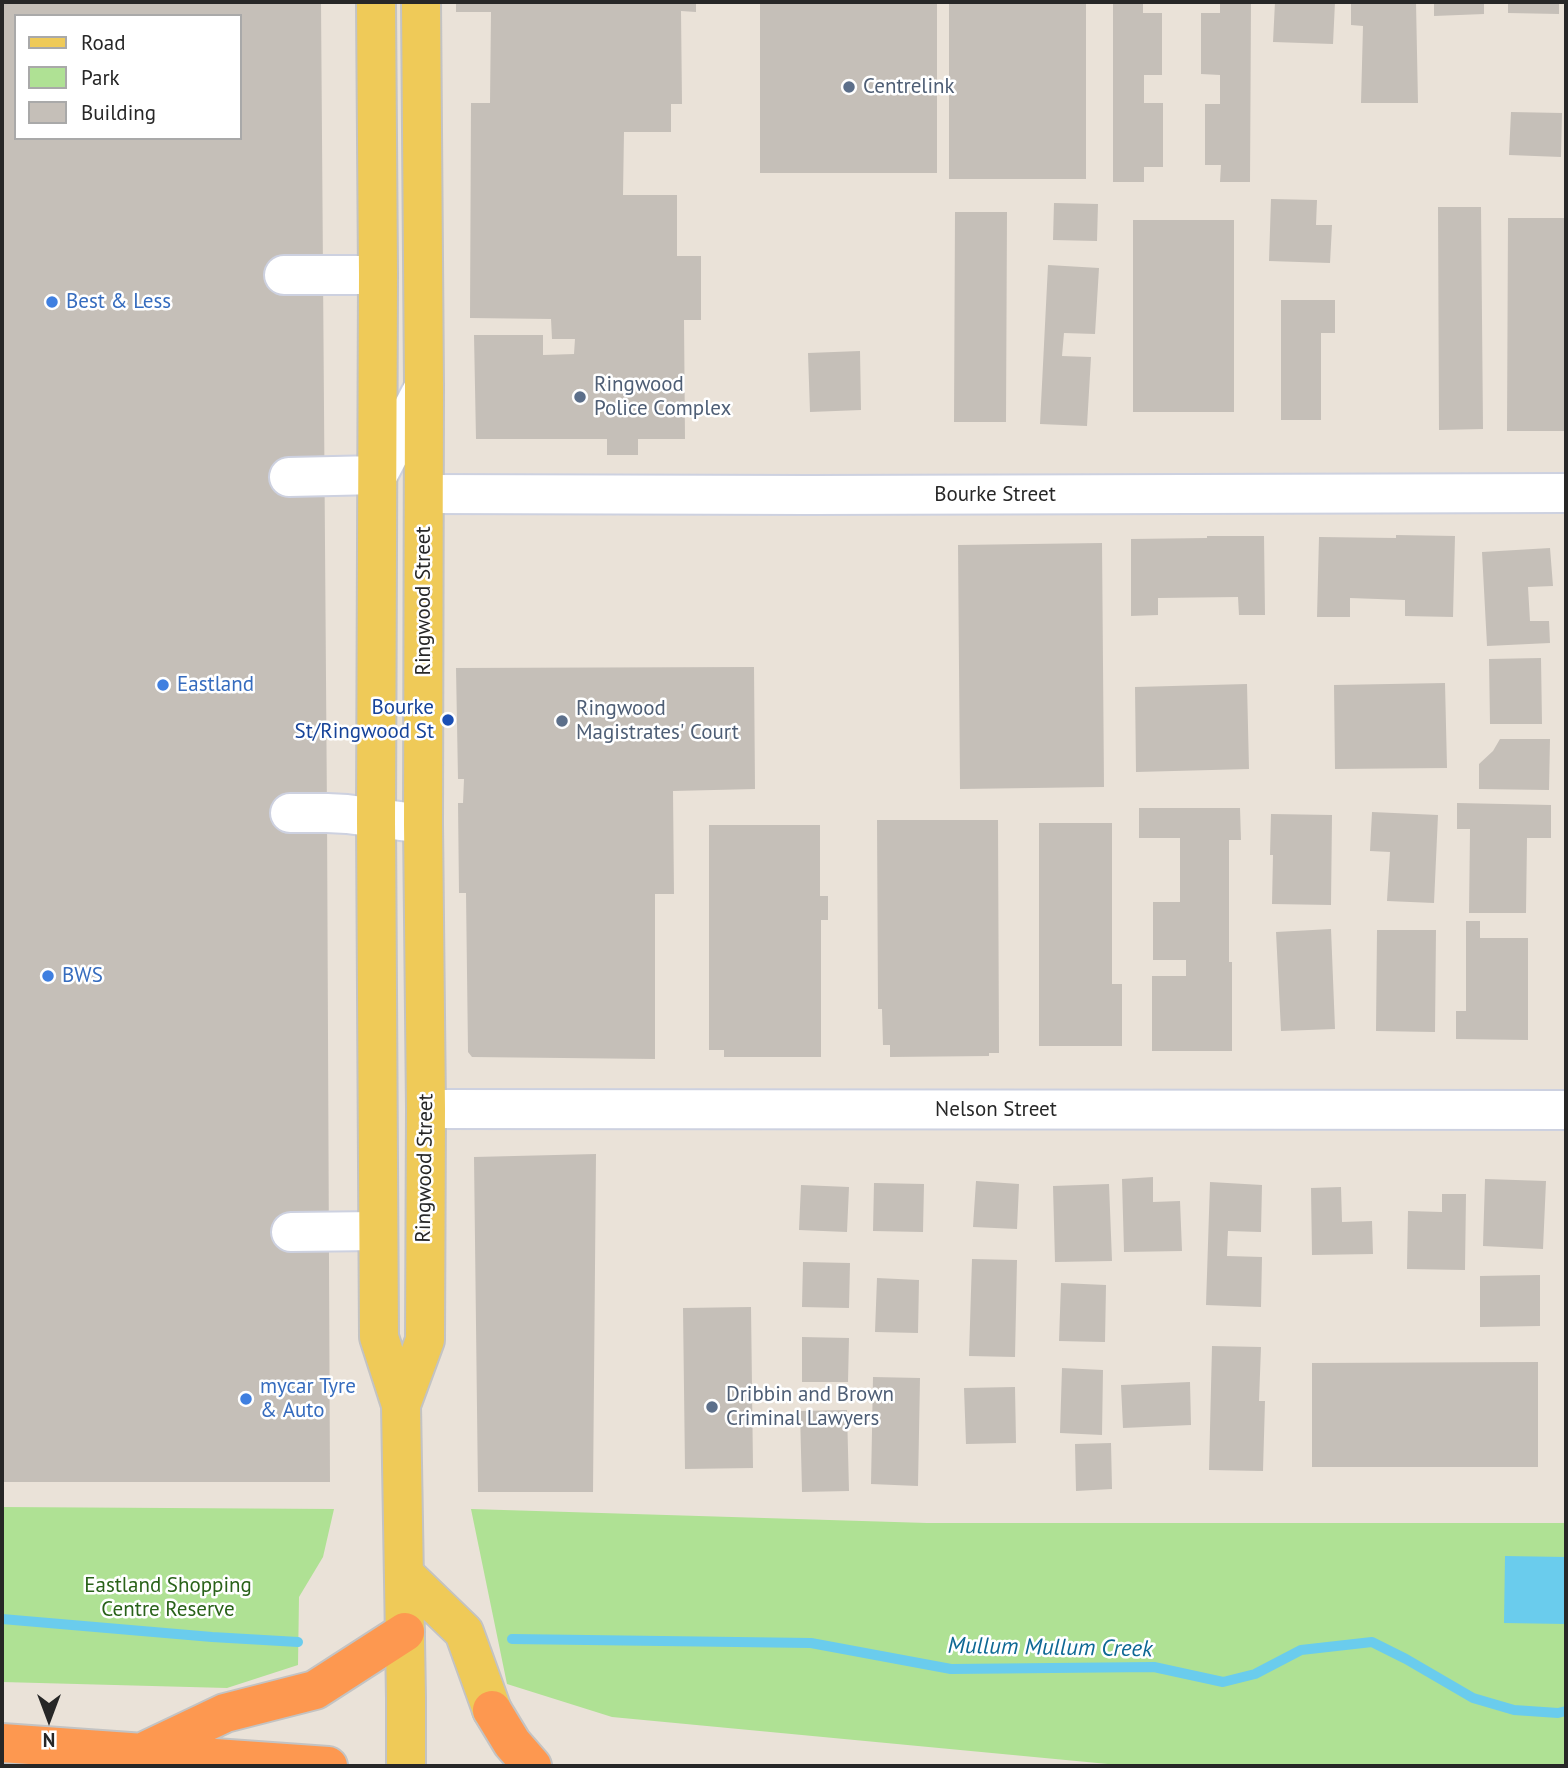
<!DOCTYPE html>
<html>
<head>
<meta charset="utf-8">
<style>
	body { margin:0 }
	#map { position:relative; width:1568px; height:1768px; overflow:hidden; background:#eae2d8; font-family:"PT Sans",sans-serif }
	canvas { display:block }
	.frame { position:absolute; inset:0; border:4px solid #272727; pointer-events:none }
	.legend { position:absolute; left:14px; top:14px; width:228px; height:126px; box-sizing:border-box; background:#fff; border:2px solid #a9a9a9; margin:0; padding:9px 12px; list-style:none; font-size:21px; color:#272727 }
	.legend li { display:flex; align-items:center; gap:14px; height:35px }
	.legend b { width:35px; border:2px solid #a9a9a9 }
	.north { position:absolute; left:14px; top:1684px; width:70px; height:70px; -webkit-text-stroke:5px #fff; paint-order:stroke; rotate:180deg; font-size:19px; font-weight:700; line-height:28px; text-align:center; color:#272727 }
	.north::after { content:''; display:block; margin:auto; width:24px; height:32px; background:#272727; clip-path:polygon(50% 0,100% 100%,50% 72%,0 100%) }
</style>
</head>
<body>
<div id="map">
<canvas width="1568" height="1768"></canvas>
<div class="frame"></div>
<ul class="legend">
<li><b style="height:9px;background:#efca58"></b>Road</li>
<li><b style="height:19px;background:#afe194"></b>Park</li>
<li><b style="height:19px;background:#c5bfb8"></b>Building</li>
</ul>
<div class="north">N</div>
</div>
<script>
const context = document.querySelector('canvas').getContext('2d');
context.lineJoin = 'round';
function paint(path, color) {
  context.fillStyle = color;
  context.fill(path, 'evenodd');
}
function stroke(path, color, width, dash) {
  context.strokeStyle = color;
  context.lineWidth = width;
  context.lineCap = dash ? 'butt' : 'round';
  context.setLineDash(dash || []);
  context.stroke(path);
}
function label(font, color, halo, rows, align = 'center') {
  context.font = font + ' "PT Sans",sans-serif';
  context.lineWidth = 5;
  context.setLineDash([]);
  context.textBaseline = 'middle';
  context.strokeStyle = halo;
  context.fillStyle = color;
  for (const [text, x, y, turn = 0] of rows) {
    context.save();
    context.translate(x, y);
    context.rotate((+turn || 0) * Math.PI / 180);
    context.textAlign = isNaN(turn) ? turn : align;
    if (halo) context.strokeText(text, 0, 0);
    context.fillText(text, 0, 0);
    context.restore();
  }
}
paint(new Path2D(`
	M2 1507 334 1509 323 1557 299 1597 298 1665 227 1688 2 1682Z
	M471 1509 927 1523H1566V1766H1129L612 1717 507 1684Z`), '#afe194');
paint(new Path2D(`
	M1505 1556 1566 1557V1624L1504 1623Z`), '#6acced');
stroke(new Path2D(`
	M2 1619 212 1637 298 1642
	M512 1639 811 1643 951 1669 1154 1667 1223 1682 1255 1674 1301 1650 1372 1642 1406 1659 1473 1698 1514 1710 1558 1713 1566 1711`), '#6acced', 10);
paint(new Path2D(`
	M2 2H321L327 813 330 1482H2ZM16 16H240V138H16Z
	M456 2H696V12L681 11 682 104H671V132H624L623 195H677V256H701V320H684L685 439H638V455H607V439H476L474 335H543V355L574 354 575 339H552L551 319 470 318 471 103H490L491 12H456Z
	M760 2H937V173H760Z
	M949 2H1086V179H949Z
	M1113 2H1143V13H1162V75H1144V103H1163V167H1144V182H1113Z
	M1220 2H1251L1250 182H1220L1221 165H1205V104H1220V75L1201 74V13H1220Z
	M1275 2H1335L1333 44 1273 42Z
	M1351 2H1416L1418 103H1361L1363 26 1351 25Z
	M1434 2H1484V14L1434 16Z
	M1508 2H1559V14L1508 13Z
	M1511 112 1562 113 1561 157 1509 155Z
	M1271 199 1317 200 1316 225H1332L1330 263 1269 261Z
	M1054 203 1098 204 1097 241 1053 240Z
	M1438 207H1481L1483 429 1439 430Z
	M955 212H1007L1006 422H954Z
	M1508 218H1566V431H1507Z
	M1133 220H1234V412H1133Z
	M1048 265 1099 268 1095 334 1064 333 1062 356 1091 357 1087 426 1040 424Z
	M1281 300H1335V333H1321V420H1281Z
	M860 351 861 410 810 412 808 353Z
	M1396 535 1455 536 1453 617 1405 616V600L1350 598V617H1317L1319 537 1396 538Z
	M1207 536H1264L1265 615H1239L1238 597 1158 598V615L1131 616V539L1207 538Z
	M1102 543 1104 787 960 789 958 545Z
	M1550 548 1553 586 1528 587 1530 621H1549L1550 643 1487 646 1482 552Z
	M1541 658 1542 724H1490L1489 659Z
	M754 667 755 789 673 791 674 894H655V1059L472 1057 468 1052 466 893H459L458 803H463L464 779H458L456 668Z
	M1445 683 1447 768 1335 769 1334 685Z
	M1247 684 1249 769 1136 772 1135 687Z
	M1500 739H1550L1549 790 1479 789V764L1493 751Z
	M1457 803 1551 805V838H1527L1526 913H1469L1470 829H1457Z
	M1139 808H1240L1241 840H1229V962H1232V1051H1152V976H1186V960H1153V902H1180V838H1139Z
	M1372 812 1438 815 1434 903 1387 901 1390 852 1370 851Z
	M1271 814 1332 815 1331 905 1272 904 1273 855H1270Z
	M877 820H998L999 1053H989V1056L890 1057V1045H883L882 1009H878Z
	M1039 823H1112V984H1122V1046H1039Z
	M709 825H820V896H828V920H821V1057H724V1050H709Z
	M1466 921H1480V938H1528V1040L1456 1039V1011H1466Z
	M1331 929 1335 1029 1281 1031 1276 932Z
	M1377 930H1436L1435 1032 1376 1031Z
	M596 1154 593 1492H478L474 1157Z
	M1153 1177V1202L1180 1201 1182 1251 1124 1252 1122 1179Z
	M1485 1179 1546 1181 1543 1249 1483 1246Z
	M976 1181 1019 1184 1017 1229 973 1227Z
	M1210 1182 1262 1185 1261 1232 1228 1231 1227 1256 1262 1257 1261 1307 1206 1305Z
	M874 1183 924 1184 923 1232 873 1231Z
	M1109 1184 1112 1261 1055 1262 1053 1186Z
	M801 1185 849 1187 847 1232 799 1230Z
	M1341 1187 1342 1222 1372 1221 1373 1254 1312 1255 1311 1188Z
	M1442 1194H1466L1465 1270 1407 1269 1408 1211 1442 1212Z
	M972 1259 1017 1260 1015 1357 969 1356Z
	M803 1262 850 1263 849 1308 802 1307Z
	M1540 1275V1326L1480 1327V1276Z
	M877 1278 919 1280 918 1333 875 1332Z
	M1061 1283 1106 1285 1105 1342 1059 1341Z
	M751 1307 753 1468 685 1469 683 1308Z
	M802 1337 849 1338 848 1382H802Z
	M1212 1346 1261 1347 1259 1401H1265L1263 1471 1209 1470Z
	M1538 1362V1467H1312V1363Z
	M1062 1368 1103 1370 1102 1435 1060 1433Z
	M873 1377 920 1378 918 1486 871 1484Z
	M1190 1382 1191 1425 1123 1428 1121 1385Z
	M1015 1387 1016 1443 966 1444 964 1388Z
	M847 1410 849 1491 802 1492 800 1411Z
	M1111 1443 1112 1489 1076 1491 1075 1444Z`), '#c5bfb8');
const minor = new Path2D(`
	M284 275H378
	M289 477 378 475 424 387
	M424 494 810 495 1566 493
	M290 813H327L347 814 423 824
	M426 1109 1566 1110
	M291 1232 378 1231`);
const major = new Path2D(`
	M376 2 378 275 376 819 379 1337 401 1405 406 1698V1766
	M401 1405 425 1340 426 1109 423 824 424 387 421 2
	M404 1574 464 1632 492 1710`);
const highway = new Path2D(`
	M492 1710 512 1743 532 1766
	M2 1743 328 1766
	M143 1752 225 1713 315 1690 405 1632`);
stroke(minor, '#cdd1e0', 42);
stroke(major, '#c3c3c3', 42);
stroke(highway, '#c3c3c3', 42);
stroke(minor, '#fff', 38);
stroke(major, '#efca58', 38);
stroke(highway, '#fd9850', 38);
for (const [x, y, r, color] of [
	[849,87,7,"#5c6f8a"],
	[52,302,7,"#3f7fe0"],
	[580,397,7,"#5c6f8a"],
	[163,685,7,"#3f7fe0"],
	[448,720,7,"#1a4fb4"],
	[562,721,7,"#5c6f8a"],
	[48,976,7,"#3f7fe0"],
	[246,1399,7,"#3f7fe0"],
	[712,1407,7,"#5c6f8a"]
]) {
  const dot = new Path2D();
  dot.arc(x, y, r, 0, 2 * Math.PI);
  context.fillStyle = color;
  context.fill(dot);
  stroke(dot, '#fff', 2.5);
}
label('21px', '#4e5e75', '#fff', [
	["Centrelink",863,87],
	["Ringwood",594,385],
	["Police Complex",594,409],
	["Ringwood",576,709],
	["Magistrates' Court",576,733],
	["Dribbin and Brown",726,1395],
	["Criminal Lawyers",726,1419]
], 'left');
label('21px', '#366cbe', '#fff', [
	["Best & Less",66,302],
	["Eastland",177,685],
	["BWS",62,976],
	["mycar Tyre",260,1387],
	["& Auto",260,1411]
], 'left');
label('21px', '#272727', '#fff', [
	["Bourke Street",995,495],
	["Ringwood Street",424,601,-90],
	["Nelson Street",996,1110],
	["Ringwood Street",425,1168,-89]
]);
label('21px', '#164399', '#fff', [
	["Bourke",434,708],
	["St/Ringwood St",434,732]
], 'right');
label('21px', '#296219', '#fff', [
	["Eastland Shopping",168,1586],
	["Centre Reserve",168,1610]
]);
label('italic 23px', '#0e6894', '#fff', [
	["Mullum Mullum Creek",1050,1648,1]
]);
</script>
</body>
</html>
